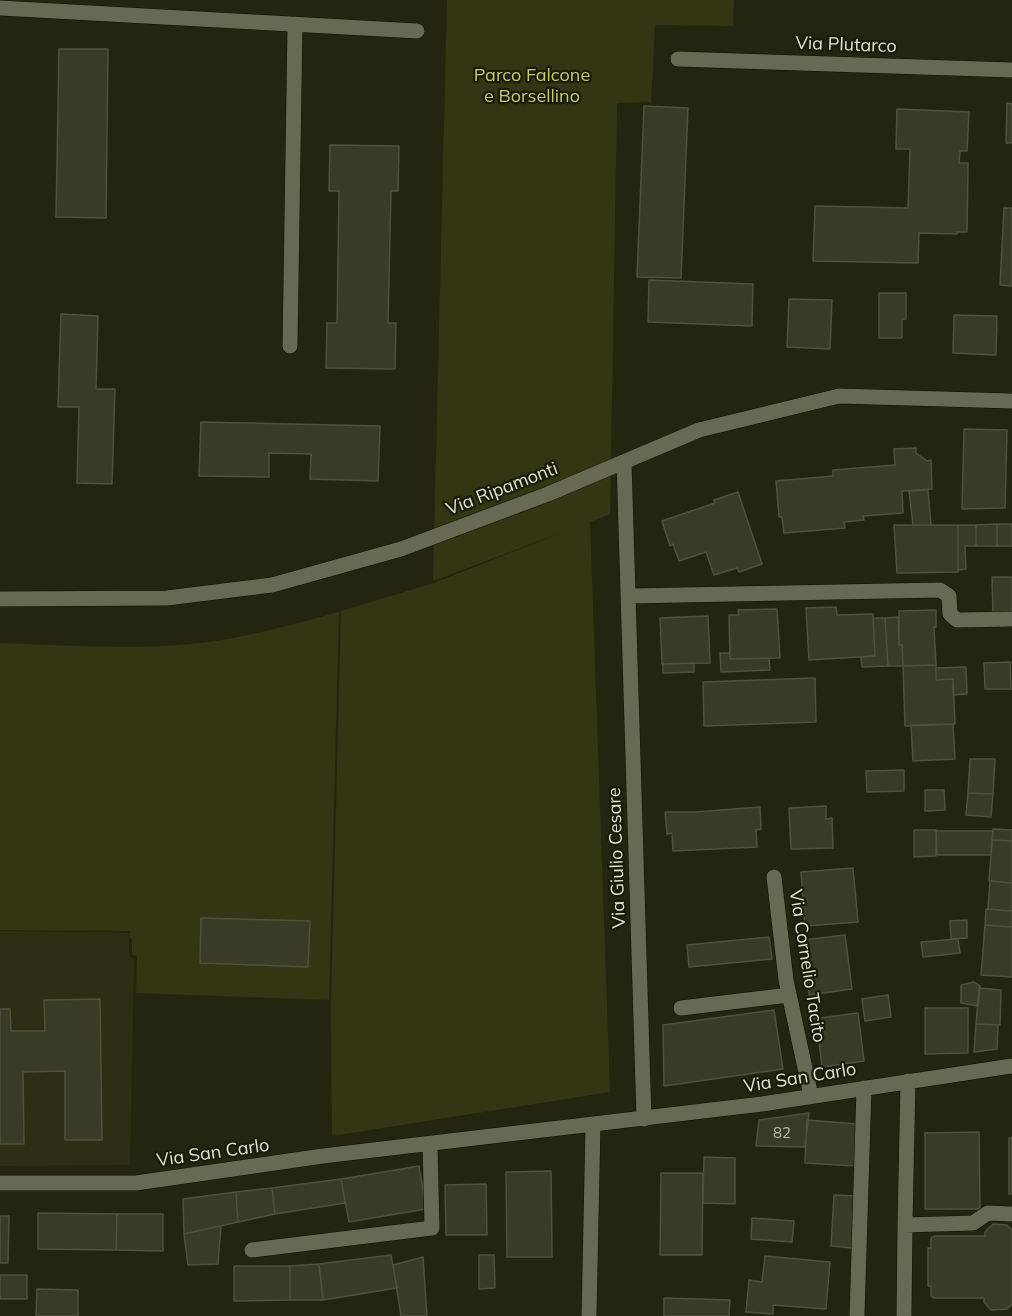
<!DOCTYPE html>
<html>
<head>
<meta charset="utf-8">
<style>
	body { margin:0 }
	canvas { display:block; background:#242511 }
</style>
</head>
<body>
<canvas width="1012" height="1316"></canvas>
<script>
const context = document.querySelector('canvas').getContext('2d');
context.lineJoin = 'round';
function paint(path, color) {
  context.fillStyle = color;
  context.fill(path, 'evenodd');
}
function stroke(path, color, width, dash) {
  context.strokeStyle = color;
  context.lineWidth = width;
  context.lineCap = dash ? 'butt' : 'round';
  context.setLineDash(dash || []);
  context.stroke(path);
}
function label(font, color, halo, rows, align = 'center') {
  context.font = font + ' Mulish,sans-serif';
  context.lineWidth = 4.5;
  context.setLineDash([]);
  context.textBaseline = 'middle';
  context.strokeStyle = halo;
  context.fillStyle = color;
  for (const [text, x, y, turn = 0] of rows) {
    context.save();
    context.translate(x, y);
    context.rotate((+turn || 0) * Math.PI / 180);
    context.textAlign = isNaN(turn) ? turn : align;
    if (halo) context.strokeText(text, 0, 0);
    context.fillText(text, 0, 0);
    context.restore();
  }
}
paint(new Path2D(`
	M0 931 129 933V955L134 960 130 1165 0 1166Z`), '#2d2e13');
paint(new Path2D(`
	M447 0H734L733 26 655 25 651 102 617 103 610 514 590 522 610 1092 332 1136 331 1003 341 611 434 583 566 531 433 581Z
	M339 612 329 1000 136 993 137 956 132 955V939H130V931L0 930V643C64 645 128 650 192 644 242 639 291 625 339 612Z`), '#343512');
const building = new Path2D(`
	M59 49H108L106 218 56 217Z
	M1007 103 1012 104V143H1006Z
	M644 106 688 108 681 278 637 277Z
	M897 109 969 112 967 151H960L959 163H968L967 232H957V234L919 233 918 263 813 261 815 206 908 208 910 149H896Z
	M330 145 399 146 398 191H391L388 323H396L395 369 326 368 327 323H337L339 191H329Z
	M1004 208H1012V286L1000 285Z
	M649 280 753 284 752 326 648 322Z
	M879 293H906V319H902V338H879Z
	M789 299 832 300 830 349 787 347Z
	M61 314 98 316 96 389H115L112 484 77 483 79 407H58Z
	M954 315 997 316 996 355 953 353Z
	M201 422 380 426 378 481 310 479 311 454 269 453V477L199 476Z
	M964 429 1007 430 1005 508 962 509Z
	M916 448V453L927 461 931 460 932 489 902 491 903 513 863 516 864 520 844 522 845 528 784 533 782 517H779L776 481 833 476V470L895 465 894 449Z
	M928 490 931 525H913L909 491Z
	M738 492 762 564 739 572 737 568 714 575 706 552 679 561 673 544 670 546 662 521 715 503 714 500Z
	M997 524H1012V546H997Z
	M997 524V546H976V525Z
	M894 525H958V572L897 573Z
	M958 525H976V546H965L966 569 958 570Z
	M992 577H1012V613L993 614Z
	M836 607 837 615 873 614 875 656 809 660 806 608Z
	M777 609 780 658 730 659 729 615H739L738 610Z
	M936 610V627H934L936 665 903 666 902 645H899V611Z
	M708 616 710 663 662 664 660 618Z
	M898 617 899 645H902L903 666H888L885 618Z
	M873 618H885L888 666 862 667 861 657 875 656Z
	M720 653H730V659L769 658 770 670 721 672Z
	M1010 662 1011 689H985L984 663Z
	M694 663V672L663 673V664Z
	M936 665V680L953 679 955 724 905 726 903 666Z
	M966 667 967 694 953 695V679L936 680V668Z
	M815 678 816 722 704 726 703 682Z
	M953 724 955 759 913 761 911 725Z
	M970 759H995L993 794 968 793Z
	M904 770V791L867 792 866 771Z
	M925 790H944L945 810 925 811Z
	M968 793 993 794 991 817 966 815Z
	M826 806V819L832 818 833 848 791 849 789 808Z
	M760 807 761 829 756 830 757 847 673 851 672 833 667 834 665 812H695Z
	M993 829 1012 830V841L992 840Z
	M914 830H936V856L914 857Z
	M936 831H993L991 855H937Z
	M992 840 1012 841V883L989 881Z
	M853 868 858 922 805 926 801 872Z
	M990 881 1012 883V911L988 909Z
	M986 909 1012 911V927L985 925Z
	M201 918 310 921 308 967 200 963Z
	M967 920V938L951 939 950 921Z
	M985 925 1012 927V977L981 975Z
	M845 935 852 989 809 995 803 940Z
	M769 937 772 959 689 967 687 945Z
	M958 939 960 953 923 957 921 942Z
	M974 982 980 986 978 1006 961 1003V985Z
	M979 988 1001 990 1000 1025 976 1024Z
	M888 995 891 1017 865 1021 862 999Z
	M100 999 102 1140H65V1071L23 1072 24 1144H0V1009H10L11 1031H45L44 1000Z
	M925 1008H968V1053L925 1054Z
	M774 1010 783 1069 664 1086 663 1025Z
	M858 1013 864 1061 822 1067 819 1041H815L812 1019Z
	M976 1024 998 1025 997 1049 974 1052Z
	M809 1113 805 1147 756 1146 759 1120Z
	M807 1120 858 1124 856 1166 805 1163Z
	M979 1132 980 1209H925V1133Z
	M1009 1138H1012V1194H1009Z
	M704 1157 735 1158V1204L703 1203Z
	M419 1166 426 1209 349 1222 341 1179Z
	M551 1171 552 1257H507L506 1172Z
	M661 1173H703L702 1255H660Z
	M341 1179 345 1203 275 1214 272 1188Z
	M486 1184 487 1235H446L445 1185Z
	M272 1188 275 1214 238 1222 236 1192Z
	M236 1192 238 1222 184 1234 183 1199Z
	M834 1195 856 1196 853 1248 831 1246Z
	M38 1213 117 1214 116 1250 38 1249Z
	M117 1214H163V1251L116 1250Z
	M0 1216H9L8 1263H0Z
	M752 1218 794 1221 792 1242 751 1239Z
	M993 1224 1007 1225 1012 1230V1304L1007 1309 991 1310 984 1302V1298H934L931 1296V1286H928V1248H931V1238L934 1236H985V1232Z
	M221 1226 218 1264 188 1265 184 1234Z
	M391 1255 397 1288 323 1300 319 1264Z
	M479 1255H494L495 1288 479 1289Z
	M765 1256 830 1262 826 1309 773 1305V1314L746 1312 749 1280 762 1282Z
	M423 1257 427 1316H401L393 1265Z
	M319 1264 323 1300H290V1266Z
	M234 1266H290V1300L234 1301Z
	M0 1275H27V1299H0Z
	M37 1289 78 1290V1316H36Z
	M664 1298 730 1300 729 1316H664Z`);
paint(building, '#3a3b27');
stroke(building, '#50513c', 1.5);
const minor = new Path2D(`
	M0 8 417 31
	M678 59 1012 70
	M290 346 295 24
	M624 462 644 1119
	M629 596 940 590 949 596 950 614 957 620 1012 619
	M0 599 167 598 272 585 401 549 548 494 699 430 839 396 1012 401
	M774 877 786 980 811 1096
	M681 1008 789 995
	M908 1081 905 1225 973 1223 988 1213 1012 1214
	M0 1183H136L323 1156 762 1104 1012 1066
	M252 1250 432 1228 430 1144
	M589 1316 593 1125
	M857 1316 864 1088
	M904 1316 905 1225`);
stroke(minor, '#0d0e00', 16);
stroke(minor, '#676953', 15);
label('15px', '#b8b9ab', null, [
	["82",782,1133]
]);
label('18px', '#e2e3d7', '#1a1b08', [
	["Via Plutarco",846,45,2],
	["Via Ripamonti",502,489,-21],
	["Via Giulio Cesare",617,858,-92],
	["Via Cornelio Tacito",807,966,81],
	["Via San Carlo",800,1078,-9],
	["Via San Carlo",213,1153,-8]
]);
label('18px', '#c4c972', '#1a1b08', [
	["Parco Falcone",532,76],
	["e Borsellino",532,97]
]);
</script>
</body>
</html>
